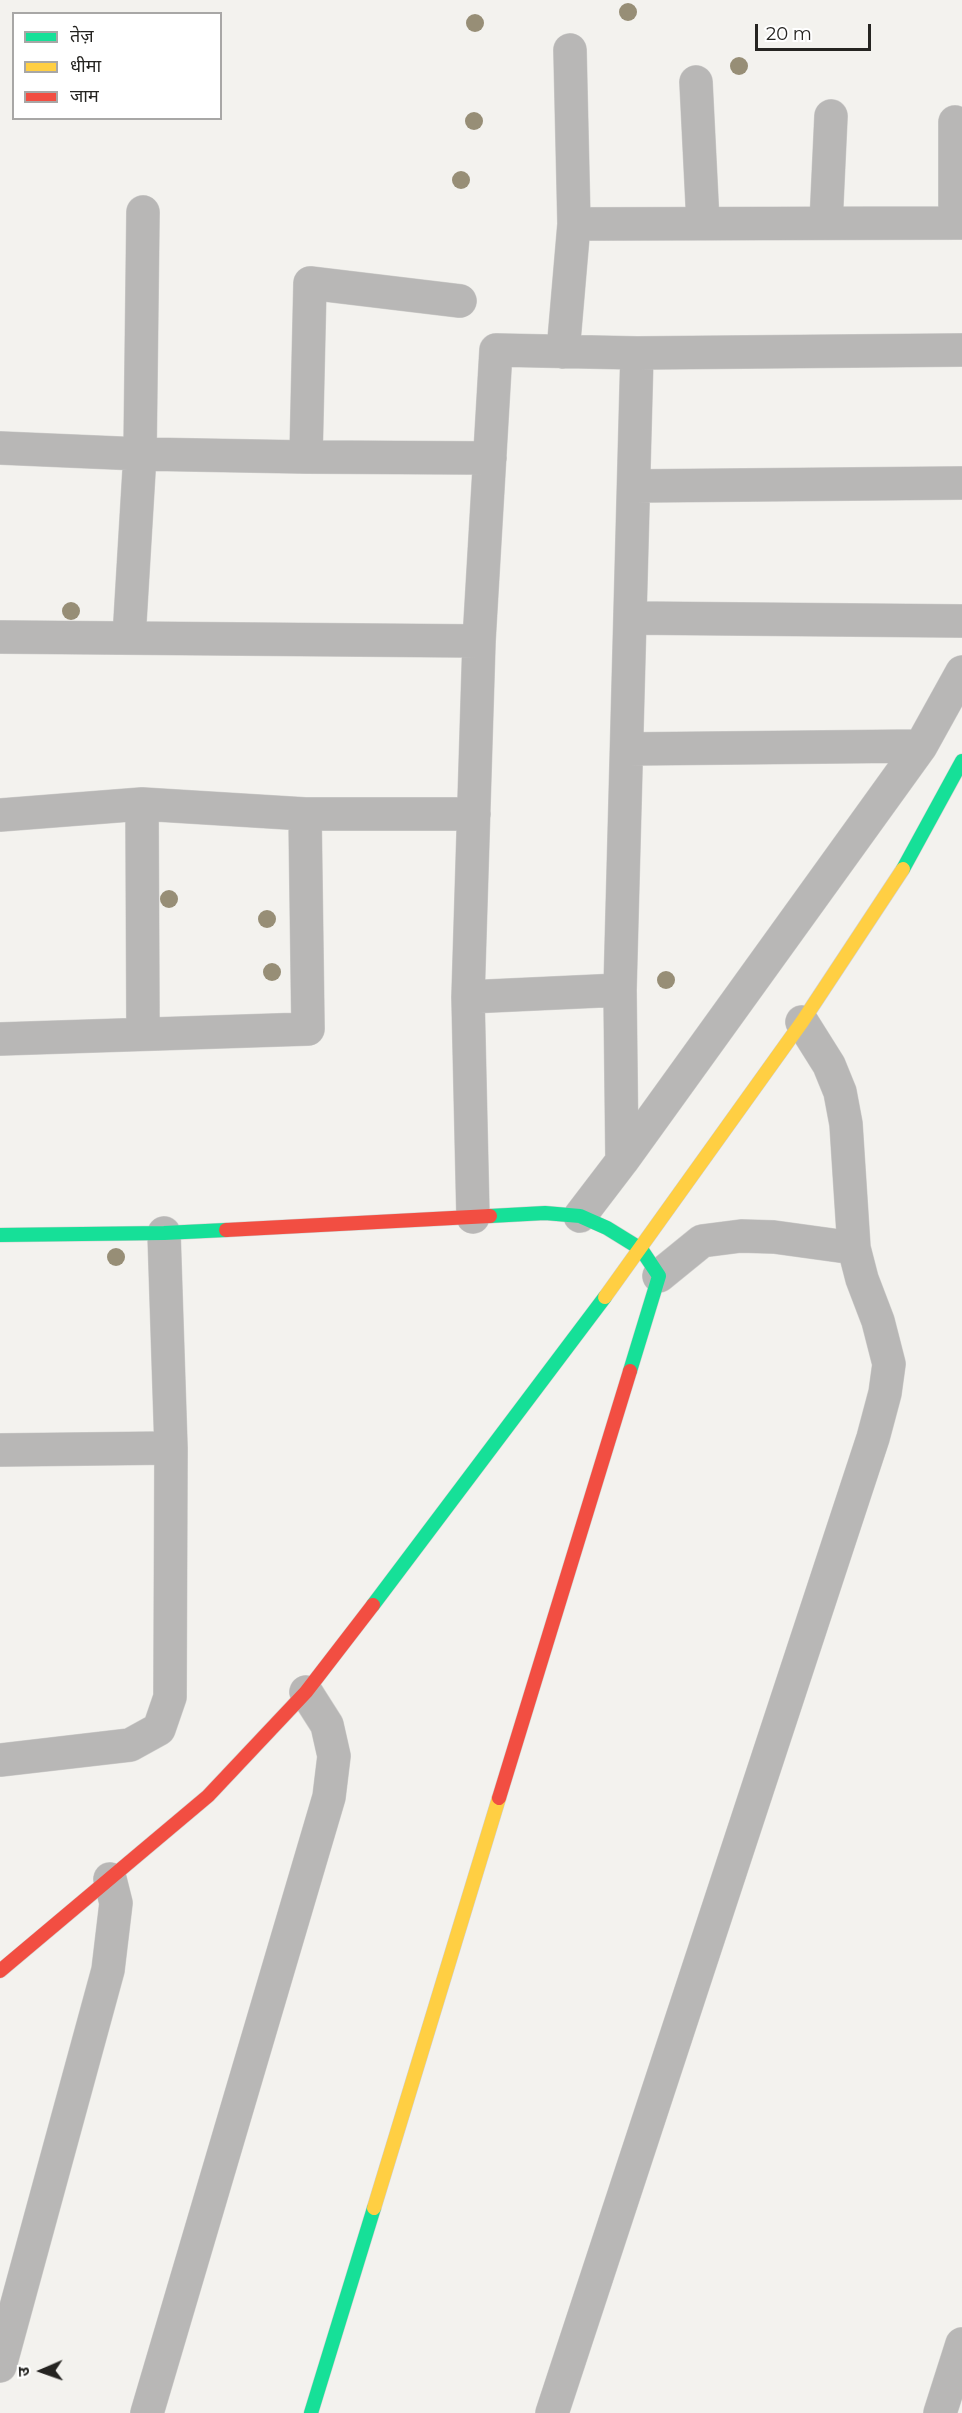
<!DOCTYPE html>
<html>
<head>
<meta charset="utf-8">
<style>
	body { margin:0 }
	#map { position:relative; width:962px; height:2413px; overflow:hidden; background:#f3f2ee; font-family:Montserrat,"Noto Sans Devanagari",sans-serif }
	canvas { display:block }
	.legend { position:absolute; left:12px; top:12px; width:210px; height:108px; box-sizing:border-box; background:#fff; border:2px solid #a8a7a6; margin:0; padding:8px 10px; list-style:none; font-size:18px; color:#252421 }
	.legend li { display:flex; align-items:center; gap:12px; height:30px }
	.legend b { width:30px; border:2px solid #a8a7a6 }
	.north { position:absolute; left:12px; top:2341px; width:60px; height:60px; -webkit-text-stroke:4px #fff; paint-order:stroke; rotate:268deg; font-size:16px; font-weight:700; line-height:24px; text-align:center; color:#252421 }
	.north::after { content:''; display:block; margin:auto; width:21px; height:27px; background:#252421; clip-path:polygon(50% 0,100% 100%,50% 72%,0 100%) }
	.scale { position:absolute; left:755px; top:24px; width:116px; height:27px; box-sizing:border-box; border:3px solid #252421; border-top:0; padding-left:8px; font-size:18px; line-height:21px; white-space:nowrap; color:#252421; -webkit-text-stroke:4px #fff; paint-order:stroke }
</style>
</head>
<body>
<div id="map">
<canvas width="962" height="2413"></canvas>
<ul class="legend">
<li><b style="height:8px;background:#16e098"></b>तेज़</li>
<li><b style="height:8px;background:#ffcf43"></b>धीमा</li>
<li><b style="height:8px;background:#f24e42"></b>जाम</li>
</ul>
<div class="north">उ</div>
<div class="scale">20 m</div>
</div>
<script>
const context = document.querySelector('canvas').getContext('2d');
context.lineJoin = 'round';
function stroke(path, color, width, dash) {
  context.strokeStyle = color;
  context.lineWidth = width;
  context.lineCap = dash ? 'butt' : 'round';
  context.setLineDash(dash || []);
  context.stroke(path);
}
const street = new Path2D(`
	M696 82 703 223
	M826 223 831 116
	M955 223V122
	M574 224 962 223
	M563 352 574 224 570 50
	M0 448 140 454 143 212
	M306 457 490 458
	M634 486 962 483
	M630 618 962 621
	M0 637 479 641
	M129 638 140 454 306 457 310 283 460 301
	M627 749 921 746
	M305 814H474
	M0 815 142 804
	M620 990 622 1161
	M468 997 620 990 637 353
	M0 1039 308 1029 305 814 142 804 143 1034
	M580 1216 622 1161 921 746 962 672
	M473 1217 468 997 479 641 496 350 637 353 962 350
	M659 1276 702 1241 741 1236 774 1237 854 1248
	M0 1450 171 1448
	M0 1760 130 1745 159 1729 170 1697 171 1448 164 1233
	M0 2366 108 1970 116 1903 110 1879
	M147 2413 329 1797 334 1756 327 1725 306 1692
	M552 2413 873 1438 885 1393 889 1364 878 1321 862 1279 854 1248 846 1124 840 1092 829 1065 802 1022
	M940 2413 962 2344`);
const fast = new Path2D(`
	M903 869 962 761
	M490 1216 545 1213 580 1216 607 1228 641 1249 659 1276 630 1371
	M0 1235 164 1233 226 1230
	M373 1605 605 1297
	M311 2413 374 2208`);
const slow = new Path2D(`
	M605 1297 802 1022 903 869
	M374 2208 499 1798`);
const jam = new Path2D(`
	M226 1230 490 1216
	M499 1798 630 1371
	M0 1971 208 1796 306 1692 373 1605`);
stroke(street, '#d1d0ce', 34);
stroke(fast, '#d1d0ce', 15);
stroke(slow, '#d1d0ce', 15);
stroke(jam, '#d1d0ce', 15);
stroke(street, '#b8b7b6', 33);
stroke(fast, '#16e098', 14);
stroke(slow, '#ffcf43', 14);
stroke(jam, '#f24e42', 14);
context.fillStyle = '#978e76';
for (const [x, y] of [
	[628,12],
	[475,23],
	[739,66],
	[474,121],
	[461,180],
	[71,611],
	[169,899],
	[267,919],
	[272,972],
	[666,980],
	[116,1257]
]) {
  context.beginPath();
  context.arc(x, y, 9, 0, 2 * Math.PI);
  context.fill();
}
</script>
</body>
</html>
